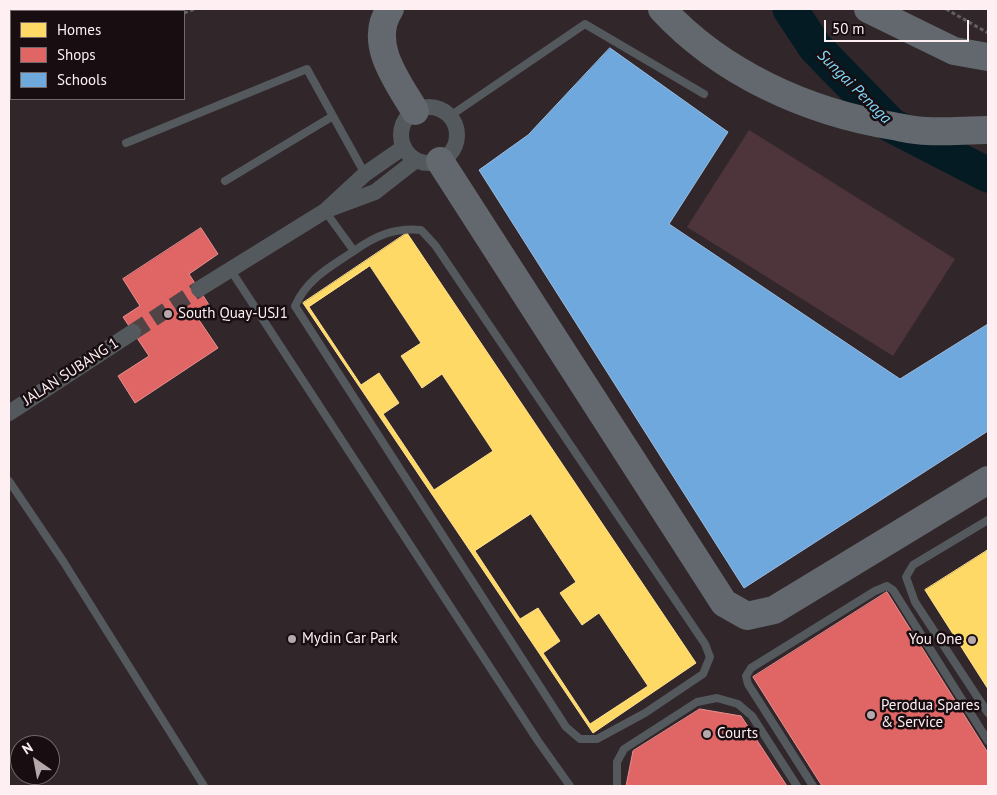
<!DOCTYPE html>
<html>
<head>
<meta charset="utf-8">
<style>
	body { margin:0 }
	#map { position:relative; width:997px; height:795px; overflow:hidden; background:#312629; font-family:"PT Sans",sans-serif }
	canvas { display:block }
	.frame { position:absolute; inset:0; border:10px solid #feeff3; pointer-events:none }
	.legend { position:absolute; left:10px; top:10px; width:175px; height:90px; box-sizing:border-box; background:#180e11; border:1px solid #74686b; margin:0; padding:6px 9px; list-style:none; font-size:15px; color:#feeff3 }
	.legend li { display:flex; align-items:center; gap:10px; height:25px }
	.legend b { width:25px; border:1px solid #74686b }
	.north { position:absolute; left:10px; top:735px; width:50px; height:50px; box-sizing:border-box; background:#180e11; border:1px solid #74686b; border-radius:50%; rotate:327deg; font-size:14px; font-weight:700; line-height:20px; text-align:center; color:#feeff3 }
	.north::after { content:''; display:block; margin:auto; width:18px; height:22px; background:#b6a9ac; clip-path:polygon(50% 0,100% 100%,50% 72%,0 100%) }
	.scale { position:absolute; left:824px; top:20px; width:145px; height:22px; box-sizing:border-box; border:2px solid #feeff3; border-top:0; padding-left:6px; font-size:15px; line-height:18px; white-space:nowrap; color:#feeff3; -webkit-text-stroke:4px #180e11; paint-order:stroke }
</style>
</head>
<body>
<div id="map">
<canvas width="997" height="795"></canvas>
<div class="frame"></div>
<ul class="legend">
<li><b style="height:14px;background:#ffd966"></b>Homes</li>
<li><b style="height:14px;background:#e06666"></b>Shops</li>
<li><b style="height:14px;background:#6fa8dc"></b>Schools</li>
</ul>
<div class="north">N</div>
<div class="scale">50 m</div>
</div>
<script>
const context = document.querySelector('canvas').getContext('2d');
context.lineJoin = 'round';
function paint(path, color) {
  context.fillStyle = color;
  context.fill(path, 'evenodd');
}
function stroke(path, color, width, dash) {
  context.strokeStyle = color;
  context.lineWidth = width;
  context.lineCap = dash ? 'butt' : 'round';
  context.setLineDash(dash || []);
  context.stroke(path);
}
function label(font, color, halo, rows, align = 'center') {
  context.font = font + ' "PT Sans",sans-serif';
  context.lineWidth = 5;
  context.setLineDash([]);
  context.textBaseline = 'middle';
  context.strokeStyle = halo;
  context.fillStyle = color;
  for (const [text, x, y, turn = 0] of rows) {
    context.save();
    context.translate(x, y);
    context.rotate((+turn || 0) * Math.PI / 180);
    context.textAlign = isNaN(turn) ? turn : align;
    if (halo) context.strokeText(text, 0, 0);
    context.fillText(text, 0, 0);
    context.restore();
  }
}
paint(new Path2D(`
	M749 130 955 259 893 356 687 227Z`), '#4e353c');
const homes = new Path2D(`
	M407 233 696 663 593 733 303 303Z
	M370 266 421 343 401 356 422 388 442 374 493 451 434 490 383 414 399 403 379 373 361 385 309 307Z
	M531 514 576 582 560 593 582 625 599 613 648 686 590 724 543 653 560 641 538 608 520 619 475 551Z
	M988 550V689L925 590Z`);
paint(homes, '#ffd966');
stroke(homes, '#ffe090', 1);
const shops = new Path2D(`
	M201 228 218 254 189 274 213 311 199 320 218 348 135 403 118 376 149 356 123 317 140 306 123 279Z
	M887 592 988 753V786H822L753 677Z
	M700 709 741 716 787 786H626L633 751Z`);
paint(shops, '#e06666');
stroke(shops, '#e98f90', 1);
const schools = new Path2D(`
	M610 48 728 132 669 224 900 379 988 324V431L744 588 479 170 528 135Z`);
paint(schools, '#6fa8dc');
stroke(schools, '#9abde3', 1);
stroke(new Path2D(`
	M790 9 815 47 891 125 988 175`), '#041b24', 35);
stroke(new Path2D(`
	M133 332 199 289`), '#504447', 16, [16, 8]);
stroke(new Path2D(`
	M946 9 988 33
	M184 13 195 9`), '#615f61', 3, [4, 2.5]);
stroke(new Path2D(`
	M450 116 585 24 704 94
	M126 143 307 69 365 174
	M225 181 333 116
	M325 211 354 251C375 236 395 227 421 230L435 245 705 644 710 657 703 674 645 713 597 739H580L566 727 295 306C307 279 330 267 354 251
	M230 269 538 741 570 786
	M9 481 63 561 204 786
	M988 520 913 565 906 577 915 602 988 713
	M617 786V762L624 749 697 702 717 698 738 704 752 716 797 786
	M813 786 748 684 746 676 751 668 875 591 887 586 893 590 988 741`), '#54595d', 8);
stroke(new Path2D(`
	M401 135a28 28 0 1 1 56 0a28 28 0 1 1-56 0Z
	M332 208 375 192 416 160
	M199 289 325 211 365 174 404 147
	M9 413 133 332`), '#54595d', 16);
stroke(new Path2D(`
	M390 9C367 43 398 82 415 111
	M662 9C721 73 807 112 893 126 904 128 916 131 927 131 947 132 968 130 988 130
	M868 9 954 51 988 57
	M83 11 88 9
	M9 46 11 45
	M440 161 724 603 747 616 774 610 988 480`), '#62686d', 28);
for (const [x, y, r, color] of [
	[168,314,5,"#b6a9ac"],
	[292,639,5,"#b6a9ac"],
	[972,640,5,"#b6a9ac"],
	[871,715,5,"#b6a9ac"],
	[707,734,5,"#b6a9ac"]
]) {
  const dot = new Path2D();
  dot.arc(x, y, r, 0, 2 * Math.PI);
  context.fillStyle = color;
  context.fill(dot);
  stroke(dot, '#180e11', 2);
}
label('15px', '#feeff3', '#180e11', [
	["South Quay-USJ1",178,314],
	["Mydin Car Park",302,639],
	["You One",962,640,"right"],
	["Perodua Spares",881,706],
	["& Service",881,723],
	["Courts",717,734]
], 'left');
label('15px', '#feeff3', '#180e11', [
	["JALAN SUBANG 1",71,372,-33]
]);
label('italic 16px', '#80d9fb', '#180e11', [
	["Sungai Penaga",854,87,45]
]);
</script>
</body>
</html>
